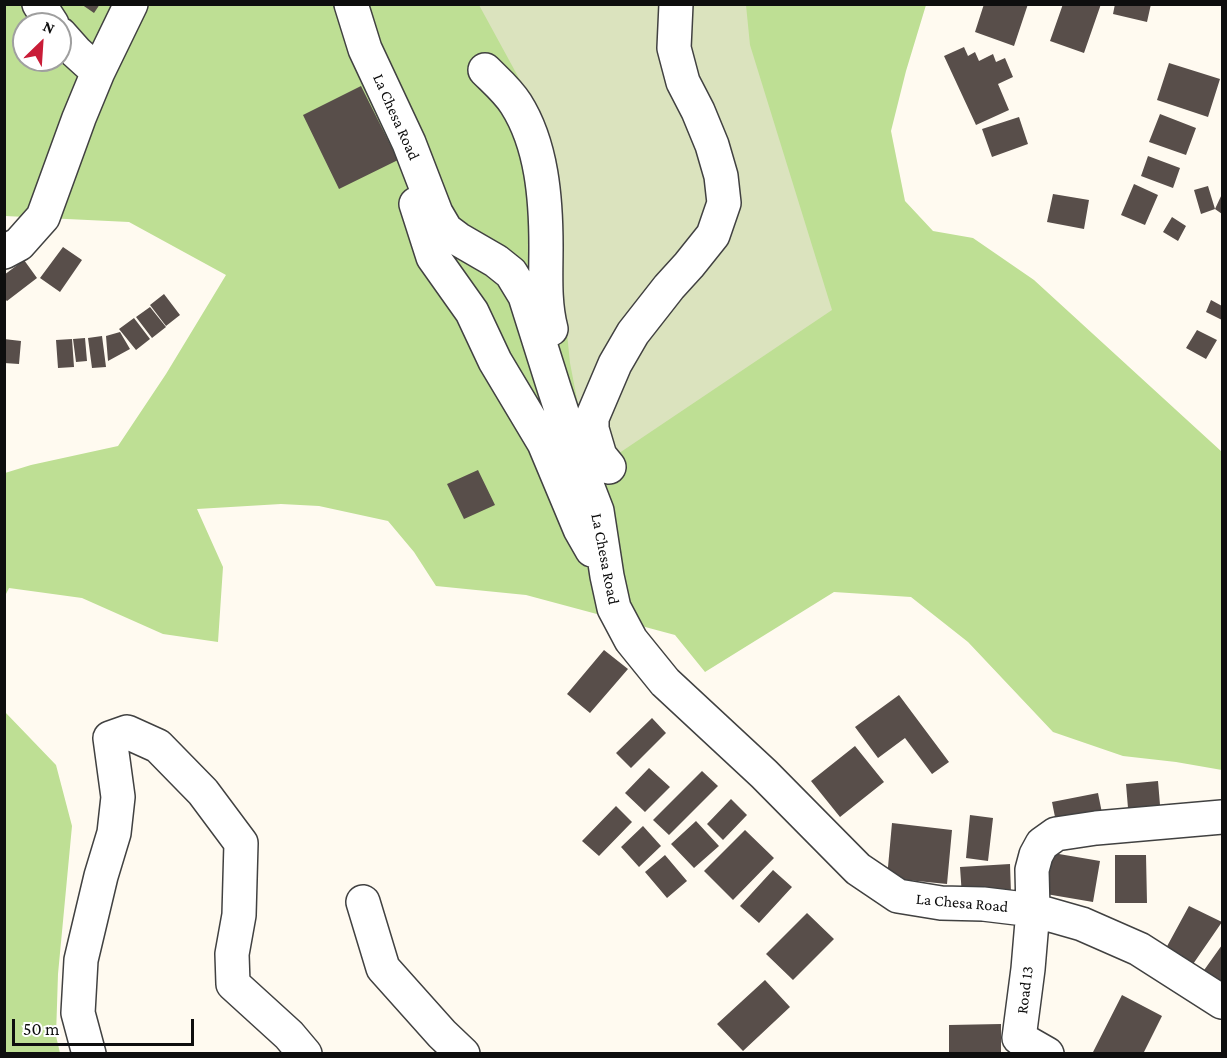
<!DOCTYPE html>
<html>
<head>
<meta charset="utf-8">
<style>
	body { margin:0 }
	#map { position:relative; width:1227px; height:1058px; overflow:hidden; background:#fffaf0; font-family:"Crimson Pro",serif }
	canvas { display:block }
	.frame { position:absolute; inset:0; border:6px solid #0e0e0e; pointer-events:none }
	.north { position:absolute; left:12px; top:12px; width:60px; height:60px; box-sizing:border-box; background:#fff; border:2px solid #9f9f9f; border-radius:50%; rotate:25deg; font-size:16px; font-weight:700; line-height:24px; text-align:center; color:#0e0e0e }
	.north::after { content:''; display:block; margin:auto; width:21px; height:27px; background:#c91c37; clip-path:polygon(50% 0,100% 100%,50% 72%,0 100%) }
	.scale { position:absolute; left:12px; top:1019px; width:182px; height:27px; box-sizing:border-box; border:3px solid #0e0e0e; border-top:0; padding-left:8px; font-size:18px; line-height:21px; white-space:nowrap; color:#0e0e0e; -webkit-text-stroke:4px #fff; paint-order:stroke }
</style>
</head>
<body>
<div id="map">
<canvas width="1227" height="1058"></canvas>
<div class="frame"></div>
<div class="north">N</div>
<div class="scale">50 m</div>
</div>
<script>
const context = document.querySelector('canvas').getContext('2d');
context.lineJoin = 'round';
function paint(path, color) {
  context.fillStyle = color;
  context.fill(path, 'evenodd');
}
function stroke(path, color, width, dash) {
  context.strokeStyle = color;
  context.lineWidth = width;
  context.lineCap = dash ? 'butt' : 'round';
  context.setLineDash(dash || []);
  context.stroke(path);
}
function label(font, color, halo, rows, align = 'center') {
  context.font = font + ' "Crimson Pro",serif';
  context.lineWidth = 6;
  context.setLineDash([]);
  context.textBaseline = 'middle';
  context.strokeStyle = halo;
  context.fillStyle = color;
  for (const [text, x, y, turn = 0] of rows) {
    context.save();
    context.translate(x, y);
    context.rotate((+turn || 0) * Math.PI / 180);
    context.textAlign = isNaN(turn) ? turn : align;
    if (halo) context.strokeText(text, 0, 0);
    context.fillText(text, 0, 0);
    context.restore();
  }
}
paint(new Path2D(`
	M5 5H926L906 71 891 131 905 201 933 231 973 238 1034 280 1222 452V770L1176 762 1123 756 1053 732 968 642 911 597 834 592 705 672 675 635 526 595 436 586 414 552 388 521 319 506 281 504 197 509 223 567 218 642 163 634 82 598 9 588 5 596V473L31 465 118 446 166 374 226 275 129 222 5 216ZM24 24H60V60H24Z
	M5 712 56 765 72 826 58 974 56 1036 60 1053H5Z`), '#bedf94');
paint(new Path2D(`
	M479 5H746L750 45 832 310 591 472 570 363 554 203 539 115Z`), '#dbe3be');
paint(new Path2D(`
	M81 4H100L94 13Z
	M984 4H1028L1014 46 975 32Z
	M1063 4H1101L1084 53 1050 41Z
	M1115 4H1151L1147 22 1113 14Z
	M964 47 968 56 975 52 979 61 993 54 996 62 1005 58 1013 77 998 84 1009 110 976 125 944 56Z
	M1169 63 1220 79 1208 117 1157 100Z
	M361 86 398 160 339 189 303 115Z
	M1160 114 1196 128 1186 155 1149 142Z
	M1019 117 1028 144 992 157 982 129Z
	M1148 156 1180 168 1173 188 1141 176Z
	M1134 184 1158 195 1145 225 1121 215Z
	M1208 186 1215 209 1201 214 1194 190Z
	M1053 194 1089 200 1084 229 1047 222Z
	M1222 194V214L1215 209Z
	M1172 217 1186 226 1178 241 1163 232Z
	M63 247 82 260 60 292 40 278Z
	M24 260 37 278 7 301 4 298V275Z
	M164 294 180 315 166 326 150 305Z
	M1211 300 1222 306V320L1206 312Z
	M150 307 166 327 152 338 136 317Z
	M134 318 150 339 136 350 119 329Z
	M1197 330 1217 340 1206 359 1186 348Z
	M120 332 130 349 108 361 106 336Z
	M102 336 106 367 92 368 88 338Z
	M85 338 87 361 76 362 73 339Z
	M4 339 21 341 19 364 4 363Z
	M72 339 74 367 58 368 56 340Z
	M478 470 495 505 464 519 447 484Z
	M604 650 628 669 590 713 567 694Z
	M899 695 949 762 932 774 905 738 878 758 855 727Z
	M652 718 666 733 631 768 616 753Z
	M855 746 884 782 840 817 811 781Z
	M649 768 670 787 645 812 625 793Z
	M702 771 718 786 669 835 653 820Z
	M1158 781 1161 817 1129 820 1126 784Z
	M1098 793 1104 823 1058 832 1052 802Z
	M731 799 747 815 723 840 707 824Z
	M616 806 632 822 599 856 582 841Z
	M970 815 993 818 988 861 966 858Z
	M696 821 719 846 694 868 671 844Z
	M892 823 952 830 947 884 887 878Z
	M643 826 661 846 639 867 621 847Z
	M745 830 774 858 733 900 704 871Z
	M1053 853 1100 861 1093 902 1046 894Z
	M665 855 687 881 667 898 645 872Z
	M1115 855H1146L1147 903H1115Z
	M1010 864 1011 893 962 896 960 867Z
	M773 870 792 887 759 923 740 906Z
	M1189 906 1222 922 1191 967 1165 950Z
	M807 913 834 939 793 980 766 954Z
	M1222 945V983L1202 973Z
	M765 980 790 1007 743 1051 717 1024Z
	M1122 995 1162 1016 1143 1054H1092Z
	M1001 1024V1054H949V1025Z`), '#584e4a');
const minor = new Path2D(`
	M39 4 52 24
	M351 4 365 49 409 143 436 213 446 230 458 239 496 261 511 273 525 296 554 388 580 467 597 511 607 576 614 608 631 640 665 682 764 774 858 869 898 896 941 903 983 904 1033 910 1082 924 1139 949 1222 1002
	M60 34 76 52 98 72
	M485 70C495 80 508 91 516 104 542 145 546 199 546 247 546 274 544 302 551 329
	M416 204 433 257 472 312 495 361 544 443 580 529 592 550
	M4 252 19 244 43 217 79 118 98 72 131 4
	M609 467 600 456 592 429V418L615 364 633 333 669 287 689 265 713 235 724 203 721 176 712 145 698 111 683 82 674 48 676 4
	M363 902 383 968 442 1034 463 1054
	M89 1054 78 1013 81 960 101 876 114 833 118 797 110 738 127 732 158 746 203 792 241 843 239 915 232 954 233 984 289 1035 305 1054
	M1047 1054 1019 1038 1028 969 1033 910 1032 870 1036 855 1042 844 1056 834 1096 828 1222 817`);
stroke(minor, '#414141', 36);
stroke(minor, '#fff', 33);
label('16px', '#0e0e0e', '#fff', [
	["La Chesa Road",396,117,66],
	["La Chesa Road",605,559,79],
	["La Chesa Road",962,903,5],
	["Road 13",1025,990,-83]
]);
</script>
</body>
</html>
